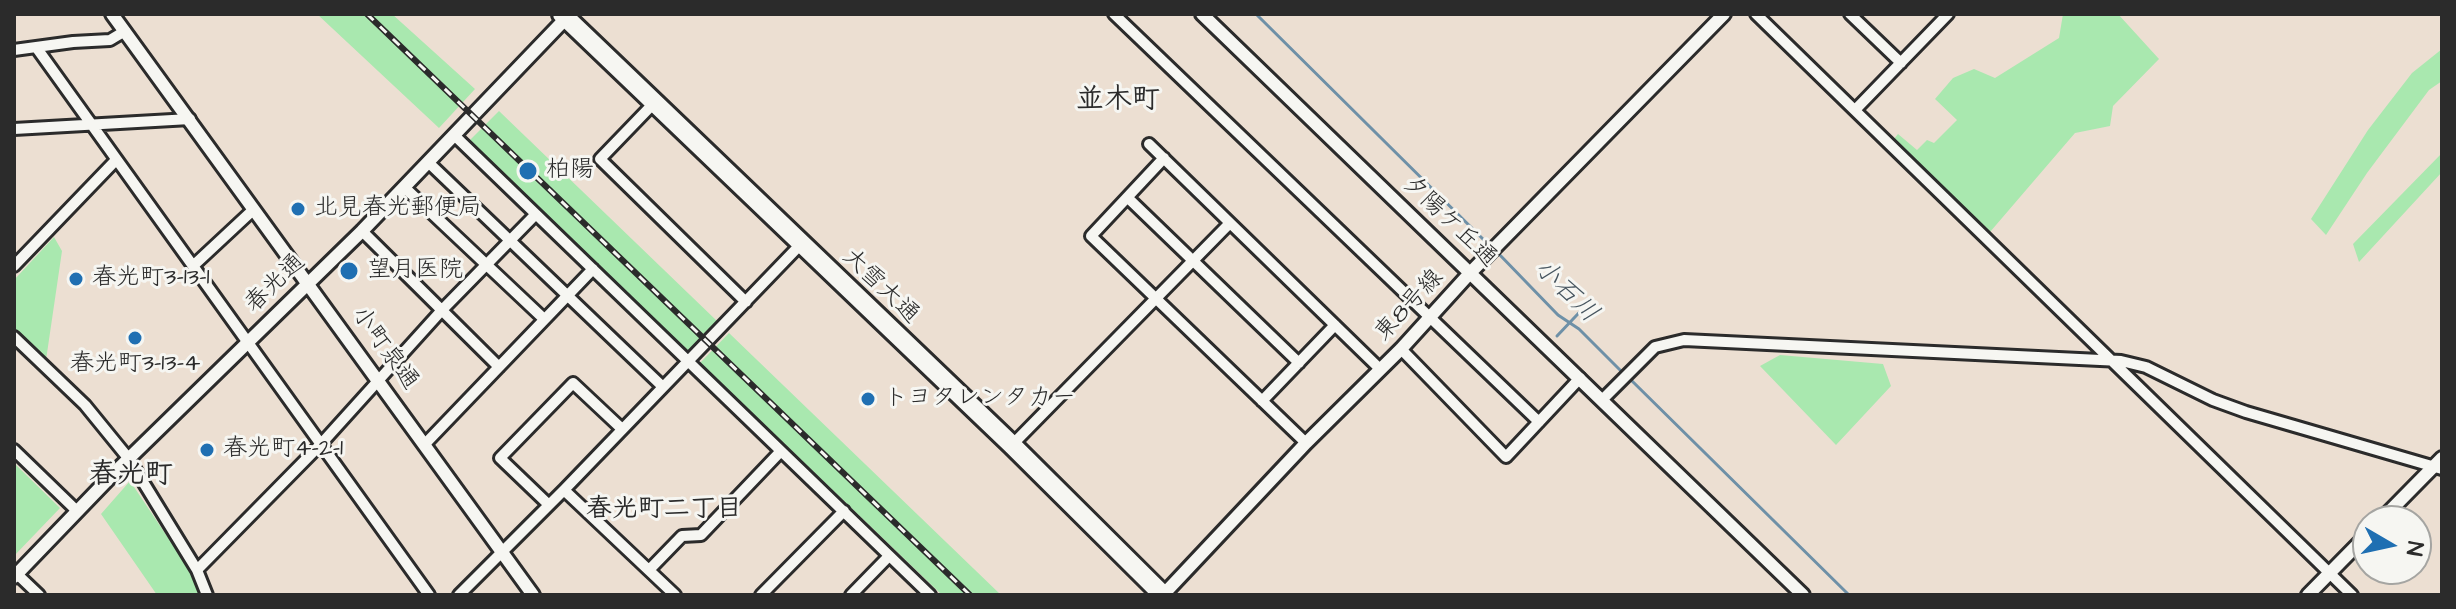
<!DOCTYPE html>
<html>
<head>
<meta charset="utf-8">
<style>
	body { margin:0 }
	#map { position:relative; width:2456px; height:609px; overflow:hidden; background:#ecdfd2; font-family:"Architects Daughter",sans-serif }
	canvas { display:block }
	.frame { position:absolute; inset:0; border:16px solid #2b2b2b; pointer-events:none }
	.north { position:absolute; left:2352px; top:505px; width:80px; height:80px; box-sizing:border-box; background:#f6f6f2; border:2px solid #a5a5a2; border-radius:50%; rotate:99deg; font-size:22px; font-weight:700; line-height:32px; text-align:center; color:#2b2b2b }
	.north::after { content:''; display:block; margin:auto; width:28px; height:36px; background:#1f6fb2; clip-path:polygon(50% 0,100% 100%,50% 72%,0 100%) }
</style>
</head>
<body>
<div id="map">
<canvas width="2456" height="609"></canvas>
<div class="frame"></div>
<div class="north">N</div>
</div>
<script>
const context = document.querySelector('canvas').getContext('2d');
context.lineJoin = 'round';
function paint(path, color) {
  context.fillStyle = color;
  context.fill(path, 'evenodd');
}
function stroke(path, color, width, dash) {
  context.strokeStyle = color;
  context.lineWidth = width;
  context.lineCap = dash ? 'butt' : 'round';
  context.setLineDash(dash || []);
  context.stroke(path);
}
function label(font, color, halo, rows, align = 'center') {
  context.font = font + ' "Architects Daughter","Klee One",sans-serif';
  context.lineWidth = 6;
  context.setLineDash([]);
  context.textBaseline = 'middle';
  context.strokeStyle = halo;
  context.fillStyle = color;
  for (const [text, x, y, turn = 0] of rows) {
    context.save();
    context.translate(x, y);
    context.rotate((+turn || 0) * Math.PI / 180);
    context.textAlign = isNaN(turn) ? turn : align;
    if (halo) context.strokeText(text, 0, 0);
    context.fillText(text, 0, 0);
    context.restore();
  }
}
paint(new Path2D(`
	M317 14H392L475 89 439 128Z
	M2063 14H2118L2159 59 2113 106 2110 126 2075 133 1990 232 1894 139 1898 134 1917 150 1927 140 1934 143 1957 120 1935 99 1953 78 1974 69 1995 78 2059 38Z
	M2442 49V81L2429 90 2367 173 2326 235 2311 219 2368 130 2412 73Z
	M499 111 717 321 687 352 467 143Z
	M2442 153V172L2359 262 2353 244Z
	M54 237 62 251 46 360 14 329V280Z
	M729 333 1001 595H942L700 363Z
	M1780 355 1883 364 1891 386 1836 445 1760 366Z
	M14 463 60 508 14 556Z
	M130 481 191 572 201 595H157L101 514Z`), '#a9e8af');
stroke(new Path2D(`
	M1256 14 1491 247
	M1497 252 1558 315 1579 329 1624 374
	M1557 336 1592 299
	M1630 379 1849 595`), '#6e90a7', 3);
const minor = new Path2D(`
	M1114 14 1539 422
	M1756 14 2352 595
	M1850 14 1901 63
	M36 47 429 595
	M14 50 73 42 110 40 125 31
	M654 103 600 159 746 302
	M1856 109 1948 14
	M14 129 190 119
	M454 135 930 595
	M1149 144 1380 369
	M1164 158 1091 236 1306 443
	M428 162 663 387
	M404 187 544 319
	M1128 198 1299 363
	M362 231 499 367
	M194 265 253 210
	M14 266 116 160
	M14 337 85 405 129 459 197 570 207 595
	M1401 349 1506 457 1580 378
	M1602 400 1655 347 1684 340 2121 361 2146 367 2213 400 2246 412 2442 469
	M1262 401 1335 325
	M425 444 593 269
	M1012 445 1229 224
	M14 450 77 511
	M564 490 675 595
	M549 505 500 458 573 383 622 429
	M197 570 321 444 442 310 535 215
	M649 570 682 536 701 535 781 451
	M17 574 39 595
	M459 595 564 490 800 245
	M761 595 844 511
	M851 595 889 556`);
const tertiary = new Path2D(`
	M112 14 533 595
	M1202 14 1803 595
	M2380 521 2442 458
	M14 577 116 471 362 231 570 14
	M1163 595 1306 443 1401 349 1470 273 1724 14
	M2308 595 2368 534`);
const trunk = new Path2D(`
	M562 14 1012 445 1163 595`);
stroke(minor, '#2b2b2b', 16);
stroke(tertiary, '#2b2b2b', 18);
stroke(trunk, '#2b2b2b', 24);
stroke(minor, '#f6f6f2', 10);
stroke(tertiary, '#f6f6f2', 12);
stroke(trunk, '#f6f6f2', 18);
const rail = new Path2D(`
	M367 14 970 595`);
stroke(rail, '#2b2b2b', 6);
stroke(rail, '#f6f6f2', 3, [9]);
for (const [x, y, r, color] of [
	[528,171,10,"#1f6fb2"],
	[298,209,8,"#1f6fb2"],
	[349,271,10,"#1f6fb2"],
	[76,279,8,"#1f6fb2"],
	[135,338,8,"#1f6fb2"],
	[868,399,8,"#1f6fb2"],
	[207,450,8,"#1f6fb2"]
]) {
  const dot = new Path2D();
  dot.arc(x, y, r, 0, 2 * Math.PI);
  context.fillStyle = color;
  context.fill(dot);
  stroke(dot, '#f6f6f2', 3);
}
label('24px', '#2b2b2b', '#f6f6f2', [
	["柏陽",546,171],
	["北見春光郵便局",314,209],
	["望月医院",367,271],
	["春光町3-13-1",92,279],
	["春光町3-13-4",135,365,"center"],
	["トヨタレンタカー",884,399],
	["春光町4-2-1",223,450]
], 'left');
label('24px', '#2b2b2b', '#f6f6f2', [
	["夕陽ケ丘通",1449,222,44],
	["春光通",276,284,-44],
	["大雪大通",880,287,44],
	["東8号線",1410,306,-47],
	["小町泉通",384,349,54]
]);
label('italic 26px', '#47555f', '#f6f6f2', [
	["小石川",1565,292,44]
]);
label('bold 26px', '#2b2b2b', '#f6f6f2', [
	["春光町二丁目",664,511]
]);
label('bold 28px', '#2b2b2b', '#f6f6f2', [
	["並木町",1118,101],
	["春光町",131,476]
]);
</script>
</body>
</html>
